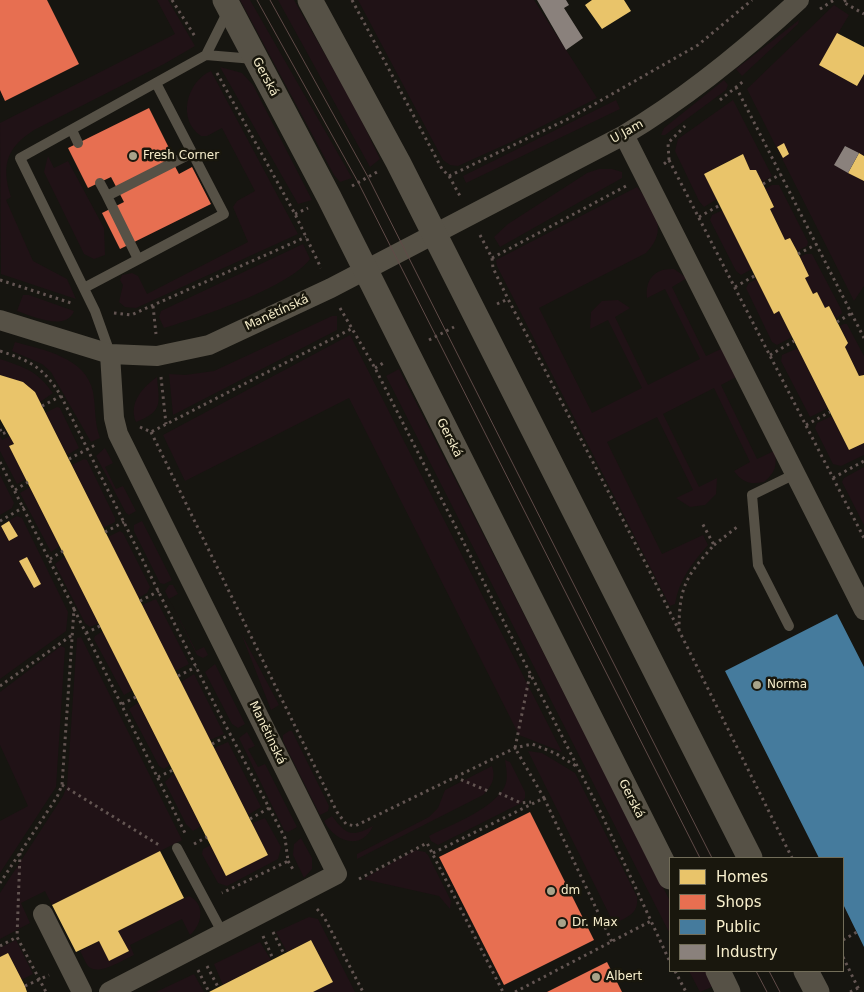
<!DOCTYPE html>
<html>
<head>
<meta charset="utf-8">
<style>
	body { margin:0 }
	#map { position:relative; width:864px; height:992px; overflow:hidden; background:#161510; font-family:"DejaVu Sans",sans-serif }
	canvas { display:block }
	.legend { position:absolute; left:669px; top:857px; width:175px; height:115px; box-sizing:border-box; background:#19170d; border:1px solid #726d59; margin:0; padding:6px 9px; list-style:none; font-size:15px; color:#f8efcc }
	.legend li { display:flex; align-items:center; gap:10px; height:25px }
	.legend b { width:25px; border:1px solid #726d59 }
</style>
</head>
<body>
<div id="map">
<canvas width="864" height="992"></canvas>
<ul class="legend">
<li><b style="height:14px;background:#e9c46a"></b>Homes</li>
<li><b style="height:14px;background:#e76f51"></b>Shops</li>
<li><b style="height:14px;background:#457b9d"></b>Public</li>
<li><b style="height:14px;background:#8a817c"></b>Industry</li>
</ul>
</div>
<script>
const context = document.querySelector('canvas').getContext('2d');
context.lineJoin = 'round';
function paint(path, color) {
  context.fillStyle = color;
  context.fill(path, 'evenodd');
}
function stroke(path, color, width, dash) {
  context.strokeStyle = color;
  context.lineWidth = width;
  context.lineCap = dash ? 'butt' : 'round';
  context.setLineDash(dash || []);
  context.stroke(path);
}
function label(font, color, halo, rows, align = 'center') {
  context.font = font + ' "DejaVu Sans",sans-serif';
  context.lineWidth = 5;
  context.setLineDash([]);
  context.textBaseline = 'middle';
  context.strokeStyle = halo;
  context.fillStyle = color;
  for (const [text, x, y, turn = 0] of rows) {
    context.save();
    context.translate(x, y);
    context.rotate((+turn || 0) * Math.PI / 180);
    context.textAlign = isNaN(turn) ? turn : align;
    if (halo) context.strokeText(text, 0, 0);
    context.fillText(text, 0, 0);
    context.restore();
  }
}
paint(new Path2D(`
	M157 0H168L195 46 164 64 34 130C6 148 1 166 11 197L6 200 33 261 67 279 76 299 1 274 0 123 175 34Z
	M240 0H250L352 178 340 182 334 175Z
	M278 0H294L355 107 380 159 370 167Z
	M358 0H534L597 98 511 142 458 166 450 165 443 160Z
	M834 5 849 15 819 65 857 86 864 74V156L845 146 835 165 864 181V286L854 301 747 89Z
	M799 20 798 24 742 76 736 69Z
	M220 67 242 73 253 85 312 200 298 204Z
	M211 71 298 234 136 308 125 307 119 302 123 285 120 280 122 275 132 273 138 276 147 294 248 242 233 207 237 201 255 191 222 128 207 136H201C177 120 186 82 211 71Z
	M724 80 728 85 726 90 665 135H661L664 128Z
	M616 100 620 109 466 183 463 176Z
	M733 100 772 176 762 182 756 170H750L742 154 704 174 717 199 704 207 699 201 675 151 678 139Z
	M48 156 54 168 68 161 104 228 105 255 94 259 84 254 44 172Z
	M599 169H612L622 172V178L500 247 494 237 508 224 587 173Z
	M772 185H779L808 242 807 246 797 251 790 238 785 240 770 209 774 207 765 189Z
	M637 187C655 208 669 230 646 253L539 308 592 413 642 388 608 320 590 329 591 312 602 301 618 300 630 308 615 317 648 385 700 359 665 289 647 298C645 279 655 268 674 269L687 278 672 287 706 356 723 348 738 376 721 385 757 459 774 451C778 465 775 473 764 482 750 485 742 482 734 471L750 462 714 388 663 414 699 487 717 478 716 494 705 505 690 507 676 498 693 490 657 417 607 442 662 554 703 535 708 545C692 563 679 580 675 604L670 606 497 266 496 260Z
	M723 210 752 269 741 275 736 271 710 220 712 215Z
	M303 244 310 259C290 287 198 318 164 328L159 317 161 311Z
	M806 254H812L841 309 842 313 836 319 829 306 825 308 817 292 813 294 805 278 808 275 799 257Z
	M757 279 779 311 792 337 777 345 772 342 746 288 749 283Z
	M23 295H29L74 311C66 332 32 316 17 311Z
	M332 316H337V330L173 415 169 374 185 375 214 371Z
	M844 324H847L864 356V375L859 376 845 347 848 343 840 326Z
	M350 335 562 752 519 735 349 398 185 481 163 435Z
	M15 342C43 350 86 357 93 392 96 408 94 422 100 438L91 442 51 372 42 364 12 351Z
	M798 348 828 408 810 417 781 361 782 355Z
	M0 359C26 368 36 370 53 393L40 402C30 384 18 381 0 375Z
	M399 369 670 901V934L386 376Z
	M157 377C159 403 164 411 136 422 128 403 143 387 157 377Z
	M57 407 60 408 79 448 67 455 45 413Z
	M832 416 849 450 864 443V455L841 466 833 464 815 428 817 423Z
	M0 436 2 440 10 436 14 444 9 446 26 479 17 484 0 451Z
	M105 448 113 463 105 467 116 489 123 486 136 511 129 515 126 513 96 456Z
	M84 459 87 460 115 518V522L103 528 72 465Z
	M864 467V525L842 482 844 478Z
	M0 475 14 503 12 508 0 515Z
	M30 487 60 546 51 552 20 493Z
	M17 516 22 518 68 612 66 631 0 679V526Z
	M142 521 172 580 164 584 160 583 134 531V525Z
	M120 531 123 533 150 587 147 593 138 598 108 537Z
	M65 556 99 623 90 627 85 623 55 564Z
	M169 585H173L178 594 169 599 196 651 204 647 208 655 203 658 197 655 165 591Z
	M156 599 189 664 175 671 142 605Z
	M103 631 133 690 124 695 94 639 95 636Z
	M241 633 279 705 271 710Z
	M81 637 182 840 52 905 45 891 21 903 30 923 0 939V893L63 796 67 786 77 638Z
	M61 646 65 648 56 787 0 873V821L28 806 0 745V692Z
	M215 664 245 724 238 728 232 724 205 672Z
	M194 674 224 734 210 740 181 682Z
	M139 702 170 765 164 769 159 766 129 709Z
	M289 731H292L329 806 328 811 320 815 283 741V735Z
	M247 732 255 746 248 749 258 767 265 764 297 827 288 832 284 830 239 738Z
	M228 742 261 807 248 815 214 748Z
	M528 751 542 753 575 773 637 897C639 914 627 917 614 924Z
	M505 760 510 762 525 792V798L521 803 438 845 431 841 429 836C450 825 499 807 506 783 508 776 506 767 505 760Z
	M492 766C496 778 492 786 483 795L357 859V854L429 817 438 808 445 790Z
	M174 773 201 826 193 831 186 824 165 782Z
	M332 816C347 836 352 837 373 826 361 852 334 841 324 821Z
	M265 818 281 847 278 859 227 886 218 883 202 854 203 849 211 845 268 855 252 823Z
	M301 838 312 858V869L304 878 293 855 294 844Z
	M415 850 425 852 428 855 451 901 450 909 439 896 363 879Z
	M189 896C206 904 202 925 190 935L182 919 130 945 134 955C124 959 98 977 88 966 85 962 83 956 80 951L99 941 109 961 128 951 118 931Z
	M309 917 318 919 355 992H313L333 982 311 940 287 952 276 932Z
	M16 940 33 974 21 980 8 953 0 957V948Z
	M260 942 271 960 223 985 214 964Z
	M689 971H706L714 986 700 992Z
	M194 974 204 992H156Z`), '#201216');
paint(new Path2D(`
	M592 0H624L631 11 602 29 585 5Z
	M837 33 864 47V74L857 86 819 65Z
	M784 143 789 154 783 158 777 147Z
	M859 153 864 156V181L848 173Z
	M743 154 750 170H756L763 184 774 207 770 209 785 240 790 238 797 251 809 276 805 278 813 294 817 292 825 308 829 306 848 343 845 347 859 376 864 375V443L849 450 779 311 774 314 704 174Z
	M0 375 23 382 35 392 268 855 226 876 9 446 14 444 0 419Z
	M9 521 18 536 9 541 1 526Z
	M27 557 41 584 34 588 19 561Z
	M160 851 184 898 118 931 129 951 109 961 99 941 76 952 52 905Z
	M311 940 333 982 313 992H209Z
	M8 953 25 986 27 992H0V957Z`), '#e9c46a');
paint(new Path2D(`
	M0 0H47L79 64 5 101 0 90Z
	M149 108 169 148 166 149 179 174 192 167 211 204 120 249 102 213 124 202 111 177 88 188 68 148Z
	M530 812 594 940 504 985 439 857Z
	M607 962 622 992H547Z`), '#e76f51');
paint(new Path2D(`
	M837 614 864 667V947L843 904V858H819L725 671Z`), '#457b9d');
paint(new Path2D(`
	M537 0H566L569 5 564 8 583 38 566 50Z
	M845 146 859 153 848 173 834 165Z`), '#8a817c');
stroke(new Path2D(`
	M172 0 196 38
	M352 0 442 169 449 176 460 196
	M846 0 843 2 864 14
	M820 9 834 0
	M217 73 295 214 321 268
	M736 87 864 338
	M720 100 745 80
	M669 160 864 538
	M664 164 669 160 668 143 685 126
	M449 176 570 118 698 45 752 0
	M763 184 781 174
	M352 186 377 172
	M295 214 308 208
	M699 217 720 205
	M480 235 492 258 493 268 508 299 647 566 792 858
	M798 254 817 244
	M492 258 626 186
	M0 280 71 303
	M735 287 756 275
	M497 304 508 299
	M153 306 156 334
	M340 308 375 368 601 813 670 962
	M114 313 131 315 306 237
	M837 322 852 313
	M429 340 454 327
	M0 351C31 361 44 368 61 396L219 713 285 838 288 861 222 893
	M770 355 794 341
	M375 368 385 362
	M161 377 166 424
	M42 406 61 396
	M806 425 830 412
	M140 427 151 432 351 329
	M0 429 2 434 7 432
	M151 432 337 812 346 824 355 826 515 748 532 744 555 753 576 766
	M69 459 97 444
	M0 462 74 609 62 785 57 797 0 883
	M833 478 864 461
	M15 490 28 482
	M0 521 24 507
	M105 532 124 522
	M714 545 737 527
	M50 559 63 551
	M140 601 159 591
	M74 609 185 833
	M679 631C679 588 685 577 714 545L701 521
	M86 633 100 626
	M178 676 196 667
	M0 686 72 635
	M122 704 136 697
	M212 744 231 734
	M158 777 173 770
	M455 777 488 791
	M62 785 159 845
	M499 793 521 803 531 802
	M544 798 612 942
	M250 819 269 808
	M194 844 207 837
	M20 853 17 937 46 992
	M433 853 544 798 515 748 530 674
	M288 861 294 871
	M359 879 427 843 503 992
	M317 909 324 917 363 992
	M273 932 284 954
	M263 936 273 959
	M843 940 857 932
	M0 946 17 937
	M843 957 860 992
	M207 966 218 987
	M198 970 209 992
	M675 971 686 992
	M25 986 49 975
	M515 992 651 921
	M850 992 858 988`), '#635552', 3, [2.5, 4]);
stroke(new Path2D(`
	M206 55 228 11
	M72 130 78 143
	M100 183 107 196
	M138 259 107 196 192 153
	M84 288 224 214 156 83
	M110 353 95 311 20 158 206 55 254 59
	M789 626 758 565 752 495 795 474
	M177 848 222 932`), '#565146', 10);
stroke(new Path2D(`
	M624 135 864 610
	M0 320 110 354 157 356 209 345 331 288 624 135C688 97 745 50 799 0
	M43 914 82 992
	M109 992 337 874 118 434 114 418 110 354`), '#565146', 20);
stroke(new Path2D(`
	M225 0 329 197 670 877
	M310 0 398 162 750 858
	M718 971 728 992
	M806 971 817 992`), '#565146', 25);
stroke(new Path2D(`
	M257 0 358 182 700 858
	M270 0 368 177 712 858
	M756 971 767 992
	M769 971 780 992`), '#604b48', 1);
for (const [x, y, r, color] of [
	[133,156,5,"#a9a38a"],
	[757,685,5,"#a9a38a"],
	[551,891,5,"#a9a38a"],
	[562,923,5,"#a9a38a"],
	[596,977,5,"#a9a38a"]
]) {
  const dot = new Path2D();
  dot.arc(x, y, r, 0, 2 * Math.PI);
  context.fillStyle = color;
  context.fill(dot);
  stroke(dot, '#19170d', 2);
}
label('12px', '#f8efcc', '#19170d', [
	["Gerská",265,77,62],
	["U Jam",627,132,-29],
	["Manětínská",277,313,-25],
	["Gerská",449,438,63],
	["Manětínská",267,733,64],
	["Gerská",631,799,63]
]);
label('12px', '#f8efcc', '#19170d', [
	["Fresh Corner",143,156],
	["Norma",767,685],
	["dm",561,891],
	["Dr. Max",572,923],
	["Albert",606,977]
], 'left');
</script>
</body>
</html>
